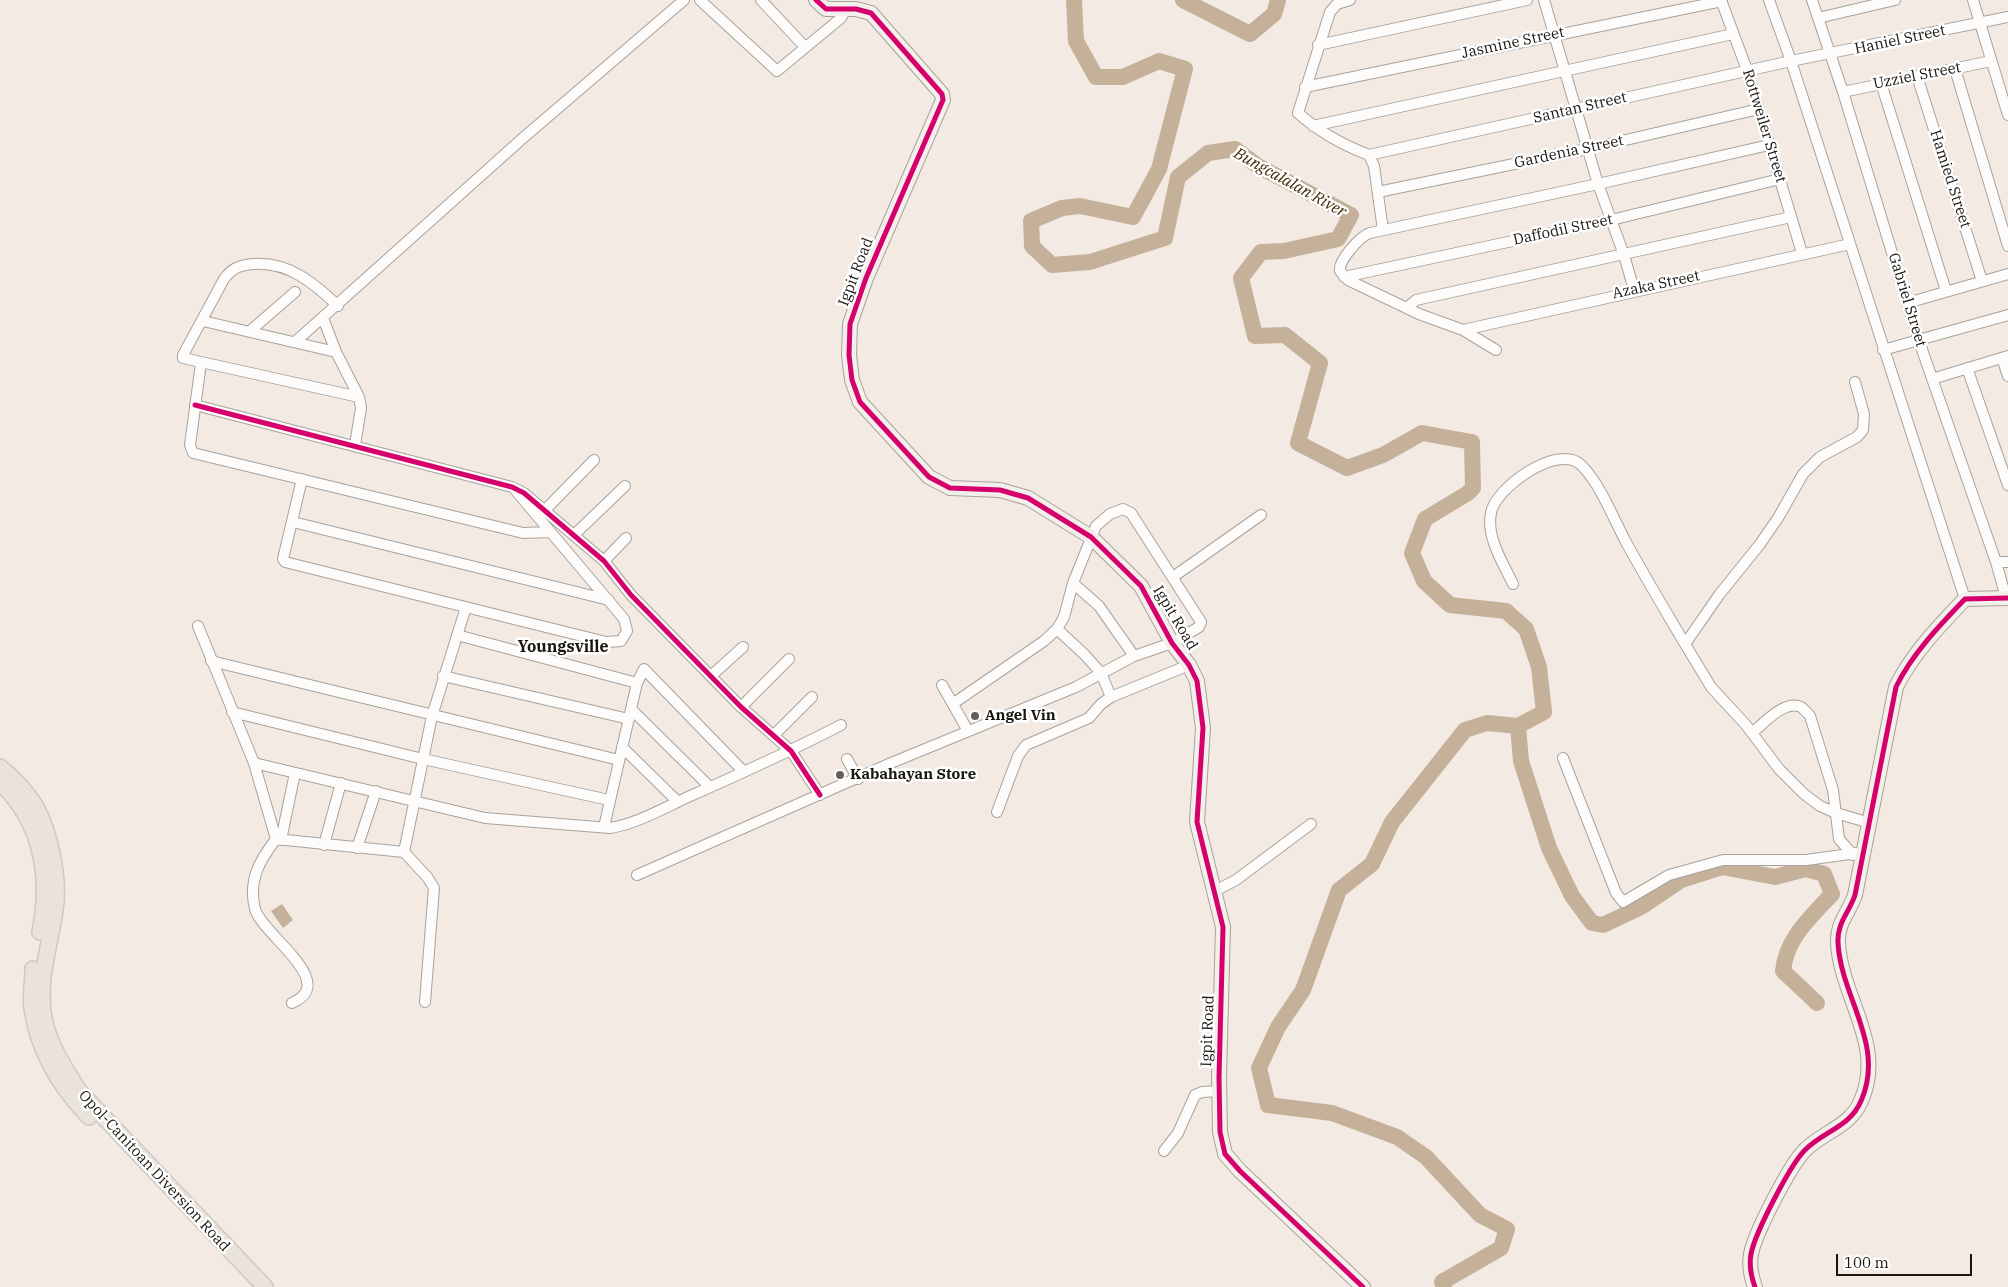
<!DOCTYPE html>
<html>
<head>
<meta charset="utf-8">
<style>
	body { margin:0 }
	#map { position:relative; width:2008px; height:1287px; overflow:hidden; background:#f3ebe3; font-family:"IBM Plex Serif",serif }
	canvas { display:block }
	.scale { position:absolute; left:1836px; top:1254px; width:136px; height:22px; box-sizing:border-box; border:2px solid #18140e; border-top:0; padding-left:6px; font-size:15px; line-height:18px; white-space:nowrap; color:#18140e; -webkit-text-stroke:4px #fff; paint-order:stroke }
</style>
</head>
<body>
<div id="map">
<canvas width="2008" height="1287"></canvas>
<div class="scale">100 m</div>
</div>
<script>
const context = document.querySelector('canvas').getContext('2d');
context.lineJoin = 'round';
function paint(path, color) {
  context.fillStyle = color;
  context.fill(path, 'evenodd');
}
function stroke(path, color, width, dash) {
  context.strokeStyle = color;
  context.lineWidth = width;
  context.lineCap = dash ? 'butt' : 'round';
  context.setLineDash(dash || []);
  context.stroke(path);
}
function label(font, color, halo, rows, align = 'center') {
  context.font = font + ' "IBM Plex Serif",serif';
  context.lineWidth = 5;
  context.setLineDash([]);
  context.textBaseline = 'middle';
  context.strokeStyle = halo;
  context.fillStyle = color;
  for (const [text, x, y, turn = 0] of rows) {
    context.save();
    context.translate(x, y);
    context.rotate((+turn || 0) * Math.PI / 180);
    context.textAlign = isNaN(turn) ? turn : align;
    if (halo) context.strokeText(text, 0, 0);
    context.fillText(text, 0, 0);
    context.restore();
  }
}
paint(new Path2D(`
	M282 904 293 920 283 928 271 911Z`), '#c5b19a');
stroke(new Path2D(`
	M1074 0 1076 41 1096 77H1123L1159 61 1185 69 1159 169 1133 217 1080 206 1062 208 1031 221 1032 246 1052 265 1090 262 1165 238 1178 177 1208 153 1235 149 1258 166 1351 215 1338 239 1284 251 1261 252 1241 278 1255 336 1285 335 1320 363 1298 443 1347 468 1383 455 1422 433 1472 442 1473 488 1468 493 1425 519 1412 553 1424 581 1450 605 1506 611 1526 629 1539 667 1544 712 1518 726 1487 723 1465 730 1392 822 1372 864 1339 890 1303 990 1278 1027 1259 1068 1268 1105 1332 1113 1397 1137 1426 1157 1480 1215 1507 1229 1501 1248 1442 1282 1444 1287
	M1183 0 1250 34 1274 14 1278 0
	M1518 726 1521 761 1549 848 1572 896 1592 923 1603 925 1641 907 1681 880 1722 867 1775 877 1806 869 1824 874 1832 894C1811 917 1786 938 1783 971L1817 1003`), '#c5b19a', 16);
const street = new Path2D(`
	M700 0 777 71 841 18 845 10
	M761 0 805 47
	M1350 0 1337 4 1330 12 1298 113C1319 132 1343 145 1369 155L1374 166 1383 230
	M1544 0 1598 184 1624 255 1634 290
	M1721 0 1747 70 1802 253
	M1769 0 1791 61 1965 599
	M1812 0 1843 92 1919 341 1996 562 2006 598
	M1973 0 2008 115
	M1818 18 1895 0
	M1318 45 1527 0
	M1955 69 2008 246
	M1917 76 1982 281
	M1881 83 1946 291
	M1305 87 1722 1
	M1843 92 1991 61
	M1313 126 1733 34
	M1369 155 1791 61 2008 17
	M1378 192 1587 149 1759 109
	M1344 277 1611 220 1780 179
	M1907 303 2008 274
	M338 306C314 283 289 262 254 264 240 265 232 268 224 279L183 355V358L359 397
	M1408 307 1416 300 1791 217
	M323 318 336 352 359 397 361 408 355 445
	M203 321 336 352
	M1463 330 1850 244
	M250 331 295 292
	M295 342 523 138 684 0
	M1496 350 1463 330 1419 314 1348 280 1340 271C1338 261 1360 236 1370 233L1598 184 1769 145
	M1883 350 2008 315
	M2002 358 2008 376
	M201 363 190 445 193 453 523 533 550 532
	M1967 368 2008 485
	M1932 379 2008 356
	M1855 382 1864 414 1863 430 1857 437 1820 457 1803 474 1778 518 1760 544 1719 595 1685 644 1711 687 1746 725 1779 769 1804 794 1820 806 1836 813 1870 823
	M195 405 512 487 524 493 604 561 631 595 683 648 741 707 791 751 820 795
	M302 479 283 559 285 562 606 642 621 641 627 631 624 619 516 491
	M546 509 594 460
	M293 522 609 600
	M575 534 625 486
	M604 561 626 538
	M1996 562H2008
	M1173 577 1261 515
	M1073 583 1099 606 1134 656
	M1513 584C1503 563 1486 537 1491 513 1495 488 1557 444 1580 464 1599 481 1614 520 1626 542 1645 577 1665 610 1685 644
	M198 626 254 763 276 839 404 852 432 716 466 607
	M1057 629 1085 655 1101 673 1111 697 1189 665
	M457 635 637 683
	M211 661 619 760
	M443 676 629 719
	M711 676 743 647
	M942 685 968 731
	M741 707 789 659
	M631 709 710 787
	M232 712 423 759 609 800
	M1752 733C1763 724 1785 699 1801 707 1804 709 1808 714 1810 716L1833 790 1839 839 1853 855
	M774 735 812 697
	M622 747 678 802
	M1563 758 1616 893 1623 902 1669 875 1723 860H1806L1864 852
	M847 759 858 779
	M254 763 485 818 610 828C636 824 664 808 688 797 740 774 791 751 841 725
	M997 812 1018 756 1026 745 1089 718 1101 704 1111 697
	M604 827 637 683 644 669 744 772
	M276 839C259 861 248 881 255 909 262 935 340 982 292 1003
	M281 840 295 773
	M324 845 341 783
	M357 848 376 791
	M404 852 428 878 434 888 425 1002
	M637 875 891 763 1076 687 1134 656 1172 643 1199 627 1201 622 1131 513 1123 509 1110 514 1096 526 1073 583 1064 617 1057 629 1044 641 954 703
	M1215 891 1236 880 1311 824
	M1164 1151 1178 1133 1195 1095 1202 1092 1219 1091`);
const secondary = new Path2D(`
	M816 0 826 9H856L871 13 942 94 943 100 866 278 850 324 849 355 852 380 860 402 929 477 950 488 1000 490 1028 498 1091 537 1141 586 1172 643 1189 665 1197 681 1203 728 1197 822 1223 927 1219 1077 1220 1132 1225 1154 1240 1171 1363 1287
	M1755 1287C1751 1276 1749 1265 1751 1254 1755 1233 1790 1165 1805 1150 1824 1131 1850 1127 1861 1101 1886 1045 1841 998 1838 943 1837 922 1849 913 1855 895L1896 687C1912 654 1940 625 1965 599L2008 598`);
const primary = new Path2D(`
	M0 767C10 775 19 784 27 794 49 820 60 877 55 910 50 947 39 972 43 1012 47 1042 63 1065 79 1091L265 1287
	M0 782C42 823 51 876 40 932
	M33 969C33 982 30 996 32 1008 38 1051 60 1087 89 1117`);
stroke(street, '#a8a29c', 12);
stroke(secondary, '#a8a29c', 16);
stroke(primary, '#cdc9c4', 18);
stroke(street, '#fdfcfb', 10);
stroke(secondary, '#f3f0ec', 14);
stroke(primary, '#eae3db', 15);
stroke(new Path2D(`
	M816 0 826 9H856L871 13 942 94 943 100 866 278 850 324 849 355 852 380 860 402 929 477 950 488 1000 490 1028 498 1091 537 1141 586 1172 643 1189 665 1197 681 1203 728 1197 822 1223 927 1219 1077 1220 1132 1225 1154 1240 1171 1363 1287
	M195 405 512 487 524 493 604 561 631 595 683 648 741 707 791 751 820 795
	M1755 1287C1751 1276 1749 1265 1751 1254 1755 1233 1790 1165 1805 1150 1824 1131 1850 1127 1861 1101 1886 1045 1841 998 1838 943 1837 922 1849 913 1855 895L1896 687C1912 654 1940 625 1965 599L2008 598`), '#d6006c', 5);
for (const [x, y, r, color] of [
	[975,716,5,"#655f59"],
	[840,775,5,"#655f59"]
]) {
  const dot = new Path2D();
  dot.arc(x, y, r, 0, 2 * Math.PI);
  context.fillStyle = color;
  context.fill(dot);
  stroke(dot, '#fff', 2);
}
label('15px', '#18140e', '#fff', [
	["Haniel Street",1900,40,-12],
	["Jasmine Street",1513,43,-12],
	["Uzziel Street",1917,76,-11],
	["Santan Street",1580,108,-13],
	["Rottweiler Street",1764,126,73],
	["Gardenia Street",1569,152,-12],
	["Hamied Street",1950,179,72],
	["Daffodil Street",1563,230,-12],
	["Igpit Road",856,272,-69],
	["Azaka Street",1656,285,-12],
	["Gabriel Street",1907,300,73],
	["Igpit Road",1175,618,59],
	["Igpit Road",1208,1031,-88],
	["Opol-Canitoan Diversion Road",154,1171,47]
]);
label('bold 15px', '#18140e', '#fff', [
	["Angel Vin",985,716],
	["Kabahayan Store",850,775]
], 'left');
label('italic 16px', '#412700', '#fff', [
	["Bungcalalan River",1290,183,29]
]);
label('bold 16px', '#18140e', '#fff', [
	["Youngsville",563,647]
]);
</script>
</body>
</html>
